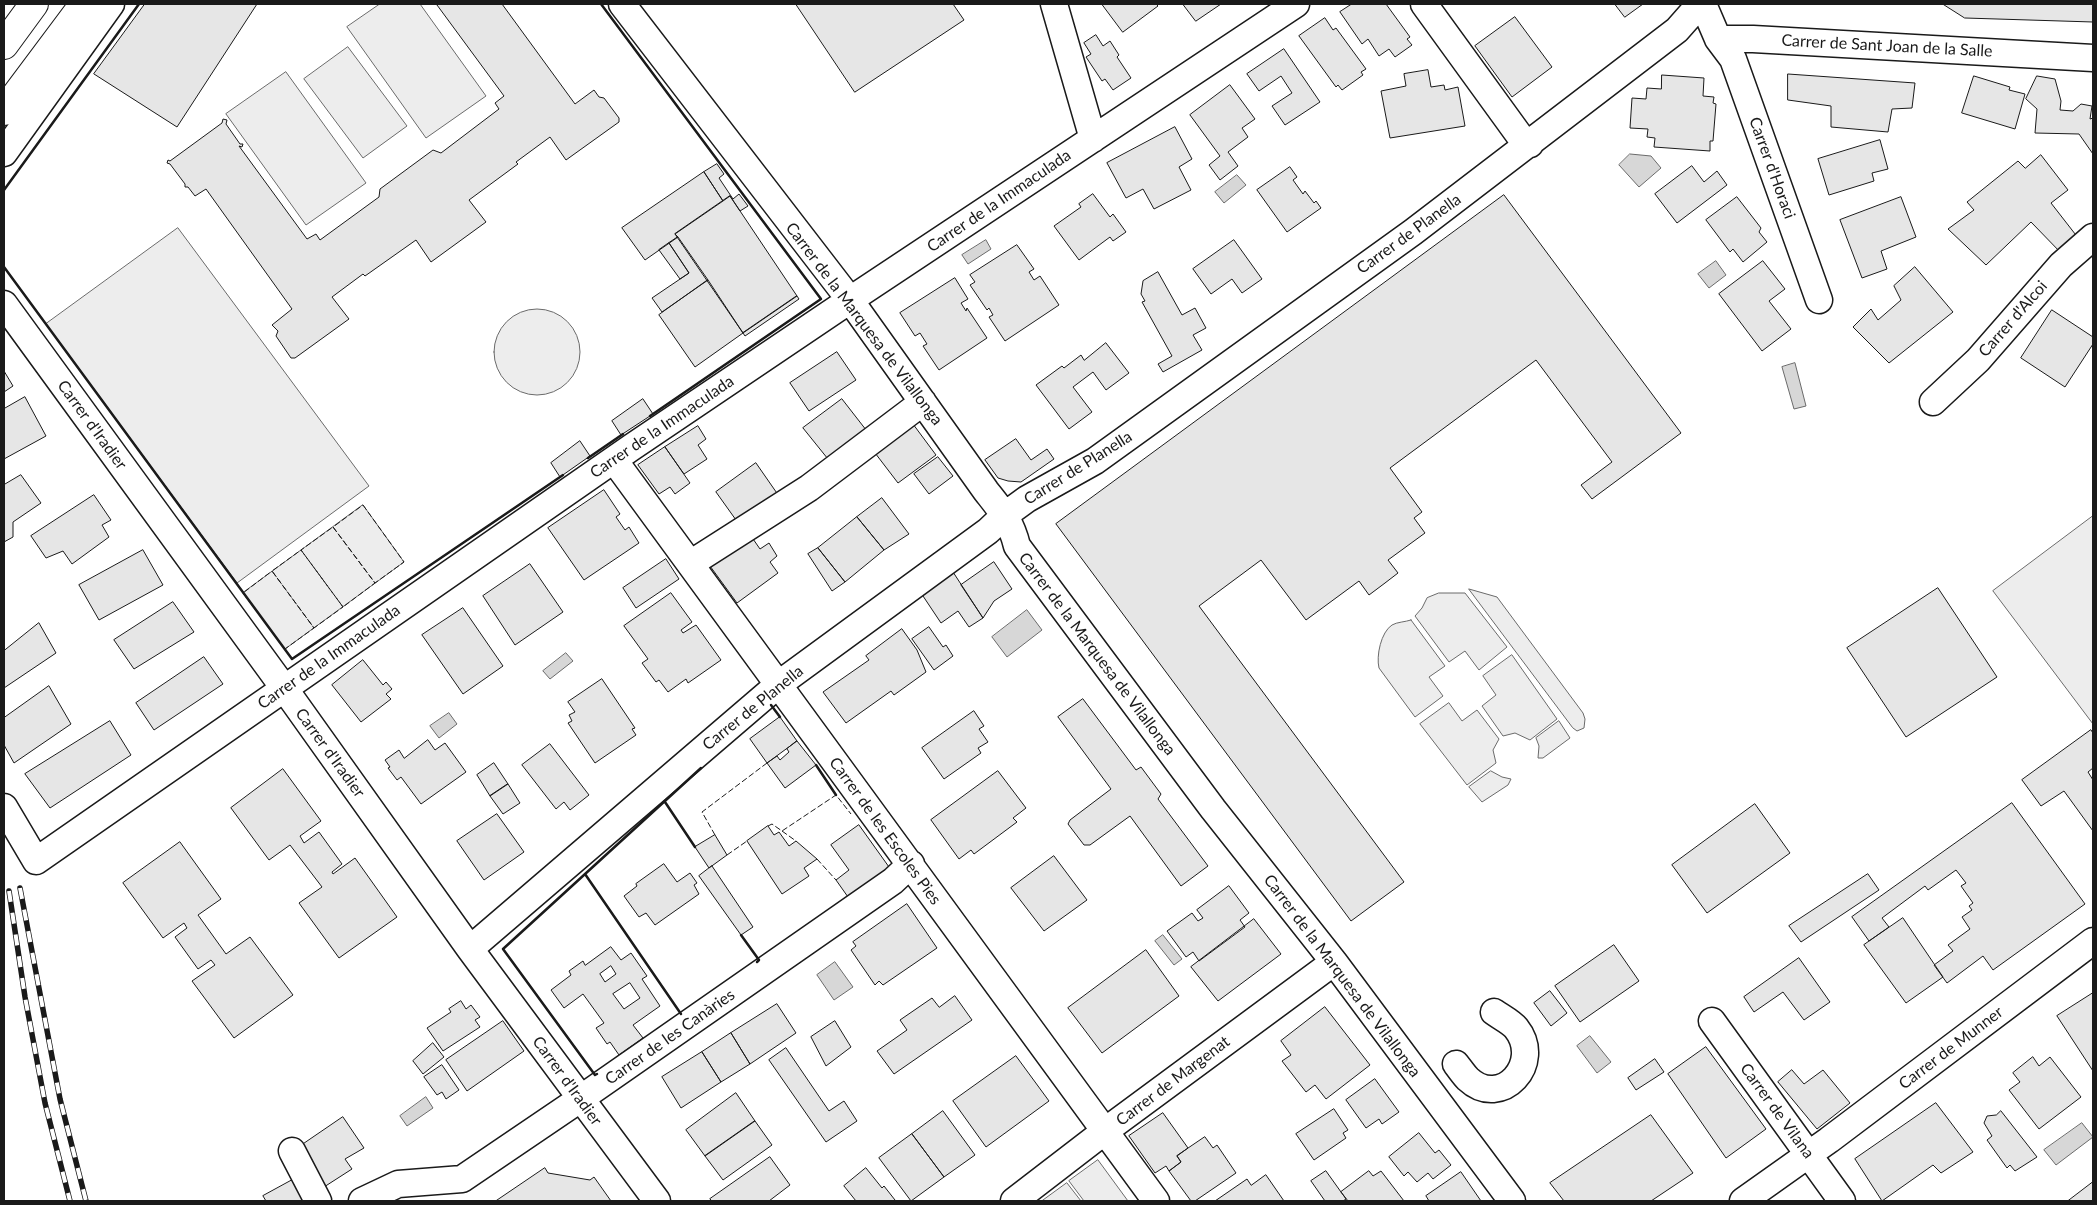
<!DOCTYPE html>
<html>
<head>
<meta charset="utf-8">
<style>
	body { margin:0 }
	#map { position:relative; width:2097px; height:1205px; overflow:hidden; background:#fff; font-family:Lato,sans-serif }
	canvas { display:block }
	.frame { position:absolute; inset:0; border:5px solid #1a1a1a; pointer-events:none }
</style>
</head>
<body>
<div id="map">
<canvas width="2097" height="1205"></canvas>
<div class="frame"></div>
</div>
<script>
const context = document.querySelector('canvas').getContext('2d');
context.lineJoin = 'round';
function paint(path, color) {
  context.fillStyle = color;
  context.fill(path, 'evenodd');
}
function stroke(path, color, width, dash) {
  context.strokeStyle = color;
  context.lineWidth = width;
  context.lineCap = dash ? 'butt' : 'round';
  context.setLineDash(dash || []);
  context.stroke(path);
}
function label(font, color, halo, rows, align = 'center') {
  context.font = font + ' Lato,sans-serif';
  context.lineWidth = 4;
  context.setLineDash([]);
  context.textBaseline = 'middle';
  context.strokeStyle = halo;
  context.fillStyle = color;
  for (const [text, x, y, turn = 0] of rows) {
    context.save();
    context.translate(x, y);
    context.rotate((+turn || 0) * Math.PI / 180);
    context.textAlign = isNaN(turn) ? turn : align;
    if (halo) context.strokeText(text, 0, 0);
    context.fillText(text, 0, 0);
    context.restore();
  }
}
const green = new Path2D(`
	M380 4H420L486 96 426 138 347 27Z
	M348 47 407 126 363 158 304 79Z
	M286 72 366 183 306 225 226 114Z
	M178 228 369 486 237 583 46 324Z
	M494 352a43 43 0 1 1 86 0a43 43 0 1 1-86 0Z
	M363 505 404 562 285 649 243 593Z
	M2093 516V724L1993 591Z
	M1469 589 1497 597 1583 713 1585 719 1584 728 1577 731 1573 728Z
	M1439 593H1465L1507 647 1479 670 1465 651 1449 662 1415 616 1422 608 1427 598Z
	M1411 620 1445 666 1429 677 1443 696 1415 717 1379 668C1376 656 1381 632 1392 625 1397 622 1405 622 1411 620Z
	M1512 655 1557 719 1530 740 1515 733 1503 736 1482 706 1496 695 1483 676Z
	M1449 703 1462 721 1477 710 1499 739 1493 750 1496 763 1467 785 1420 724Z
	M1559 721 1570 738 1543 758H1538L1539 746 1536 738Z
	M1491 771 1502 777 1511 779 1508 785 1482 802 1469 787Z
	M1098 1160 1128 1201H1084L1069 1181Z
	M1067 1183 1081 1201H1042Z`);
paint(green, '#ededed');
stroke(green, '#6a6a6a', 1);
const water = new Path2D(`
	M1630 154 1651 156 1661 168 1639 187 1619 165Z
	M1237 175 1246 185 1224 203 1215 192Z
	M986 240 991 249 968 264 962 255Z
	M1716 261 1726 275 1709 288 1698 274Z
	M1795 363 1806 406 1794 409 1782 367Z
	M1027 610 1042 630 1007 657 992 637Z
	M566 653 573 661 550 679 543 671Z
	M449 713 457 724 439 738 430 726Z
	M1163 935 1182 959 1174 965 1155 941Z
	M835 962 853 987 834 1000 817 975Z
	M1590 1036 1611 1062 1597 1073 1577 1046Z
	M426 1097 433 1108 407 1126 400 1116Z
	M2082 1123 2093 1137 2056 1165 2044 1150Z`);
paint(water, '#d7d7d7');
stroke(water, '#6a6a6a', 1);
const building = new Path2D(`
	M145 4H257L177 127 94 74Z
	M434 4H502L575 104 594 90 599 97 604 98 619 118V122L566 160 550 137 516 162 518 164 469 200 486 222 431 262 416 240 365 276 363 274 332 297 349 319 295 358H291L276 336 278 331 272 325 292 309 206 189 195 196 188 187H185V184L170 164 167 163 168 160 170 161 222 123 223 119 227 120 226 124 240 144H243L242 147 239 146 307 239 316 234 320 240 379 197 380 189 433 150 441 153 499 109 495 103 504 96 437 5Z
	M796 4H953L964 20 855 92Z
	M1102 4H1156L1158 6 1123 32Z
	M1183 4H1221L1196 21Z
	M1352 4H1386L1410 37 1407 39 1412 45 1395 57 1389 49 1379 56 1368 39 1362 44 1340 12Z
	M1615 4H1643L1625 17Z
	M1943 4H2093V22L1965 18Z
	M1515 17 1552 67 1512 97 1475 46Z
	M1325 18 1333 30 1336 28 1366 69 1361 72 1363 75 1342 90 1338 85 1336 87 1299 36Z
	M1096 35 1103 46 1110 41 1119 55 1117 57 1131 78 1113 90 1105 79 1102 81 1086 57 1091 54 1084 43Z
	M1284 49 1320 102 1285 125 1272 106 1292 93 1281 76 1259 91 1247 74Z
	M1428 70 1431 87 1444 85 1445 90 1458 87 1465 126 1390 138 1381 91 1406 86 1404 74Z
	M1788 74 1915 83 1912 108 1892 109 1888 132 1831 127V106L1788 100Z
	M1662 75 1704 78 1703 96 1714 97 1713 103 1716 104 1713 141H1710V151L1654 147 1655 138 1647 137 1648 129 1630 128 1632 98 1646 99 1647 88 1661 89Z
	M1974 76 2010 87 2009 90 2025 94 2015 129 1962 113Z
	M2037 76 2055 79 2061 101 2060 110 2073 111 2081 104 2092 106 2090 119 2093 118V154L2079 134 2035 133 2037 109 2026 99Z
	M1230 85 1255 119 1242 128 1248 137 1228 152 1238 166 1220 180 1209 165 1220 156 1190 115Z
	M1175 127 1192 159 1179 167 1191 190 1154 209 1143 189 1126 198 1107 163Z
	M1880 140 1888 169 1872 173 1874 181 1829 195 1818 159Z
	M2041 155 2068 190 2051 203 2079 239 2063 255 2031 222 1986 265 1948 229 1974 210 1967 202 2018 161 2025 168Z
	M717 164 724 174 719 178 733 199 739 194 748 206 740 211 730 196 723 201 704 172Z
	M1692 166 1704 182 1717 171 1727 185 1677 223 1655 194Z
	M1290 167 1297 177 1293 180 1303 194 1305 191 1314 203 1316 201 1321 208 1287 232 1257 190Z
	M704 172 723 201 675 234 678 237 645 260 622 228Z
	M1093 194 1110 217 1113 214 1126 232 1113 241 1110 237 1079 260 1054 226 1081 207 1079 204Z
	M1504 195 1681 433 1592 499 1581 485 1612 462 1536 360 1390 468 1422 512 1414 518 1425 533 1388 560 1398 573 1385 583 1369 595 1359 581 1306 620 1261 560 1199 606 1404 882 1351 921 1056 524Z
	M730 196 797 296 743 333 675 234Z
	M1737 197 1761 228 1759 232 1767 242 1743 262 1733 249 1730 252 1706 220Z
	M1901 197 1916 237 1881 251 1887 269 1862 278 1840 220Z
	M678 237 708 280 662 312 652 298 689 273 669 243Z
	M1234 240 1262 279 1242 293 1232 279 1211 294 1193 269Z
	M669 243 689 273 680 279 659 250Z
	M1017 245 1034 269 1029 272 1034 280 1040 276 1059 305 1005 341 989 317 993 315 989 308 987 310 970 285 975 282 970 275Z
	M1763 261 1785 289 1769 301 1791 329 1762 351 1719 294Z
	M1915 267 1953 312 1889 363 1853 327 1871 309 1878 320 1901 300 1894 286Z
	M1158 272 1182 315 1195 308 1206 328 1193 335 1202 350 1163 372 1158 364 1172 356 1142 302 1145 301 1141 294 1143 281Z
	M955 278 968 299 961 303 966 311 967 308 987 338 939 370 923 346 927 344 920 333 915 336 900 313Z
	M708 280 743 333 695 367 659 315Z
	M797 296 799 299 745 336 743 333Z
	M2052 310 2093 337V344L2065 387 2021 358Z
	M1106 343 1129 373 1106 390 1093 372 1073 387 1092 412 1069 429 1036 385 1062 366 1064 368 1081 355 1084 360Z
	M837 352 856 380 809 411 790 383Z
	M4 371 13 386 4 392Z
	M25 397 46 436 4 459V409Z
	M643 399 653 414 621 435 612 421Z
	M842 399 870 435 832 464 803 428Z
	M910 420 936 455 898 483 872 449Z
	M698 426 706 439 698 445 707 459 684 474 665 447Z
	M1016 439 1031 460 1047 449 1054 459 1021 482 1008 481 998 478 985 460Z
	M580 441 590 456 560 477 551 463Z
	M665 447 690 483 675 494 670 487 659 494 638 465Z
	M938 457 953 476 929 494 914 474Z
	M756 463 781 499 741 527 716 492Z
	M21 475 41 503 13 522V537L4 542V485Z
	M604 490 620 514 616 517 625 530 629 527 639 543 584 580 548 528Z
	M94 495 111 520 102 525 109 537 72 564 63 551 46 558 31 536Z
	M882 498 909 534 884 550 857 517Z
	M857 517 884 550 845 582 818 548Z
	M751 536 760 549 769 543 777 556 770 562 778 573 737 603 710 566Z
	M818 548 845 582 832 591 808 554Z
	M143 550 163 585 99 620 79 585Z
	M666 559 679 579 636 608 623 588Z
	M994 562 1012 589 994 601 983 618 961 585Z
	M530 564 563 612 515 645 483 596Z
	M953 572 983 618 969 627 958 611 941 623 921 593Z
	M1938 588 1997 677 1906 737 1847 648Z
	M671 593 692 622 681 630 683 633 696 625 721 660 688 683 686 679 668 692 659 680 656 682 642 663 648 659 624 626Z
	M173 602 194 632 134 669 114 640Z
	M463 608 503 666 463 694 422 635Z
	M39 623 56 653 4 688V651Z
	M929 627 943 647 946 645 953 656 934 670 912 639Z
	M902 629 917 650 926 672 894 695 891 691 846 723 823 692 869 660 866 656Z
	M204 657 223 684 154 730 136 703Z
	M363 660 383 685 386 682 392 689 386 694 391 699 361 722 332 685Z
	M602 679 635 728 632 729 636 735 595 763 568 723 572 721 569 715 575 712 568 702Z
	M49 686 71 724 14 763 4 745V718Z
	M1083 699 1136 770 1141 767 1161 794 1158 799 1208 866 1181 886 1130 816 1090 845H1084L1068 824 1070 820 1111 789 1058 717Z
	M974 711 984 726 979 729 988 742 978 748 981 753 944 779 922 748Z
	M780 717 797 741 767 763 750 739Z
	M110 721 131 755 50 808 25 774Z
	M2091 730 2093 733V768L2088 772 2093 780V831L2064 791 2041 806 2022 780Z
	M428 740 435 750 445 743 466 772 421 804 401 777 397 780 388 768 390 767 385 760 399 750 404 758Z
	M797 741 816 765 785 788 767 763 777 756 780 760 789 752 787 749Z
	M550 744 589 795 570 810 564 802 556 809 522 765Z
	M494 763 508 784 490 796 477 775Z
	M283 769 321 821 300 836 304 843 319 832 342 864 332 872 333 874 355 858 397 917 339 958 299 903 322 887 290 845 269 860 231 808Z
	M998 771 1026 808 1013 818 1017 822 974 854 971 850 959 859 931 820Z
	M508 784 520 803 503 814 490 796Z
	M2012 803 2085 904 1993 970 1983 956 1947 983 1934 965 1953 951 1948 945 1970 929 1962 917 1972 910 1969 906 1973 903 1961 886 1966 883 1956 870 1928 890 1925 886 1882 918 1889 927 1869 941 1852 917Z
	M1755 804 1790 853 1707 913 1672 865Z
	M497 814 524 852 484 880 457 841Z
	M859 825 889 867 848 897 836 880 849 870 831 845Z
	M768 826 774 835 779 832 789 846 796 841 817 859 804 868 809 876 782 894 747 841Z
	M715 835 727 855 709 868 695 847Z
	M180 842 221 899 198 915 226 954 250 937 293 995 234 1038 192 981 215 965 211 960 198 969 175 937 187 928 184 923 163 938 123 883Z
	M1054 856 1087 900 1044 931 1011 888Z
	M664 864 677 882 690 873 697 883 694 885 699 894 655 925 646 913 639 917 624 896 637 886 636 884Z
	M712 866 753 927 741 935 699 876Z
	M1868 874 1879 890 1801 942 1789 926Z
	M1229 886 1249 913 1240 920 1245 927 1199 961 1193 952 1186 957 1167 931 1192 913 1198 921 1203 918 1197 910Z
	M907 904 937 948 883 985 879 981 875 985 851 950 856 946 853 942Z
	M1903 918 1943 977 1906 1003 1864 945Z
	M1254 919 1281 954 1218 1001 1191 967Z
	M1614 945 1639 981 1580 1022 1555 986Z
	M611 947 621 960 631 953 647 976 642 979 660 1006 633 1025 643 1038 619 1055 610 1042 607 1044 596 1028 604 1023 583 994 564 1008 551 990 571 975 569 971 583 961 585 965ZM611 966 616 974 605 982 600 974ZM630 983 640 998 624 1009 613 994Z
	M1146 950 1179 996 1102 1053 1068 1008Z
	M1799 958 1830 1002 1804 1020 1783 992 1754 1012 1744 997Z
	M1550 991 1567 1013 1551 1026 1534 1003Z
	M2093 993V1071L2057 1016Z
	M955 996 972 1020 894 1074 877 1051 907 1030 900 1020 932 998 939 1007Z
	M461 1001 466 1009 471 1005 480 1017 475 1020 480 1027 443 1051 427 1028 451 1012 449 1009Z
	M777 1004 796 1033 750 1064 731 1033Z
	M1325 1007 1370 1065 1326 1099 1315 1085 1306 1092 1282 1061 1291 1055 1281 1041Z
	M503 1021 524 1051 467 1091 446 1060Z
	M835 1021 851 1047 826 1066 811 1037Z
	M731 1033 750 1064 721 1082 702 1052Z
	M433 1043 444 1057 423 1074 413 1061Z
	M1706 1047 1766 1129 1726 1158 1668 1074Z
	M786 1048 829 1111 844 1101 857 1121 826 1142 769 1060Z
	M702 1052 721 1082 681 1108 662 1077Z
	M1016 1056 1049 1101 986 1147 953 1101Z
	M2033 1057 2039 1066 2050 1057 2081 1097 2039 1129 2009 1090 2020 1082 2013 1073Z
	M1655 1059 1664 1072 1636 1090 1628 1078Z
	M442 1065 459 1090 446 1099 442 1092 437 1095 424 1077Z
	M1792 1070 1804 1084 1823 1070 1850 1103 1817 1129 1778 1082Z
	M1375 1079 1399 1112 1382 1124 1379 1119 1366 1128 1346 1100Z
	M736 1093 755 1121 705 1156 686 1130Z
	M1936 1103 1973 1152 1941 1173 1933 1165 1882 1201 1855 1159Z
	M1334 1109 1348 1130 1343 1133 1346 1138 1314 1160 1296 1134Z
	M943 1111 975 1155 944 1177 912 1134Z
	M2001 1111 2037 1157 2015 1171 2010 1165 2007 1168 1987 1140 1992 1136 1984 1123 1987 1116 1996 1115Z
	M1163 1113 1188 1148 1177 1156 1181 1162 1169 1171 1166 1166 1155 1173 1129 1136Z
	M1651 1115 1693 1173 1651 1201H1564L1550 1183Z
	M343 1117 364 1148 345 1159 352 1169 324 1187 302 1145Z
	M755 1121 772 1145 723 1180 705 1156Z
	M1419 1133 1435 1153 1439 1150 1451 1165 1433 1179 1428 1173 1417 1182 1408 1172 1404 1176 1389 1157Z
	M912 1134 944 1177 911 1201 879 1158Z
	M1205 1137 1213 1148 1217 1145 1236 1173 1195 1201H1191L1169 1171 1181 1162 1177 1156Z
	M770 1157 790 1185 769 1201H712L710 1199Z
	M545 1168 548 1173 590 1180 594 1177 611 1201H496Z
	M866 1168 882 1188 884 1186 895 1200 893 1201H856L844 1186Z
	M1326 1171 1346 1199 1343 1201H1325L1311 1181Z
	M1369 1171 1373 1176 1381 1171 1404 1201H1348L1341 1192Z
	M1461 1172 1481 1201H1429L1426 1196Z
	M1266 1175 1284 1201H1215L1247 1179 1251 1185Z
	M296 1178 309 1201H266L263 1196Z
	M2093 1182V1201H2068Z`);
paint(building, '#e6e6e6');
stroke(building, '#1a1a1a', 1);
const minor = new Path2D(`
	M622 4 850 300 986 491C1001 510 1011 521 1017 546L1213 809 1334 962 1512 1201
	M1054 4 1093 139
	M1424 4 1519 135 1530 144
	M1703 4 1718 39 1733 59 1819 300
	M1718 39H1753L2093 58
	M4 153 111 4
	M4 304 284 688 470 949 657 1201
	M1933 402 1978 360 2061 265 2093 237
	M614 460 1156 1201
	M690 564 809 488 923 402
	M4 807 36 861 632 447 850 300 1296 4
	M470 949 779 684 988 531 1005 515 1027 499 1095 461 1413 232 1677 30 1700 4
	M1712 1021 1842 1201
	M1456 1064C1460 1069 1464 1075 1468 1079 1501 1110 1544 1063 1516 1028 1511 1022 1501 1017 1494 1012
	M292 1151 318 1201
	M362 1201 398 1184 462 1179 580 1099 893 881 911 864
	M1014 1201 1105 1131 1334 962
	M1743 1201 1829 1140 2093 941`);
const highway = new Path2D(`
	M4 45 34 4
	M4 111 84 4`);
stroke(minor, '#1a1a1a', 29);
stroke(highway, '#1a1a1a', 30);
stroke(minor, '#fff', 26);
stroke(highway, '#fff', 28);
const rail = new Path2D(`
	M20 888 60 1099 86 1201
	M9 891 25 997 45 1103 70 1201`);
stroke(rail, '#1a1a1a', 5.5);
stroke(rail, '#fff', 4, [11]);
stroke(new Path2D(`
	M363 505 404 562 375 583 333 527Z
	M333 527 375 583 343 607 301 550Z
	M301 550 343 607 314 628 272 571Z
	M272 571 314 628 285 649 243 593Z
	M768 826 772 824 782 831 836 795 851 814
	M782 831 796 841
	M715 835 702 812 767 763
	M727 855 747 841
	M817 859 836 880`), '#1a1a1a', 1, [6, 2.5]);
stroke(new Path2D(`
	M601 4 821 299 650 416
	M4 190 139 4
	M4 267 292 659 563 475
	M588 458 623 434
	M771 705 780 717
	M816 765 836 795
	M665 802 695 847
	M585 874 681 1014
	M741 935 759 960 757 962
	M597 1074 595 1075 503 949 701 768`), '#1a1a1a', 2.5);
label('16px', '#1a1a1a', '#fff', [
	["Carrer de Sant Joan de la Salle",1887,46,3],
	["Carrer d'Horaci",1772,168,70],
	["Carrer de la Immaculada",999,201,-34],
	["Carrer de Planella",1409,234,-36],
	["Carrer d'Alcoi",2013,319,-49],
	["Carrer de la Marquesa de Vilallonga",864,324,53],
	["Carrer d'Iradier",92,425,54],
	["Carrer de la Immaculada",662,427,-34],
	["Carrer de Planella",1078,468,-32],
	["Carrer de la Marquesa de Vilallonga",1097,654,53],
	["Carrer de la Immaculada",329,657,-35],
	["Carrer de Planella",753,708,-39],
	["Carrer d'Iradier",330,753,54],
	["Carrer de les Escoles Pies",885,831,54],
	["Carrer de la Marquesa de Vilallonga",1342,976,53],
	["Carrer de les Canàries",670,1037,-35],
	["Carrer de Munner",1951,1048,-37],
	["Carrer d'Iradier",567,1081,54],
	["Carrer de Margenat",1173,1081,-37],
	["Carrer de Vilana",1777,1111,54]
]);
</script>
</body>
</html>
